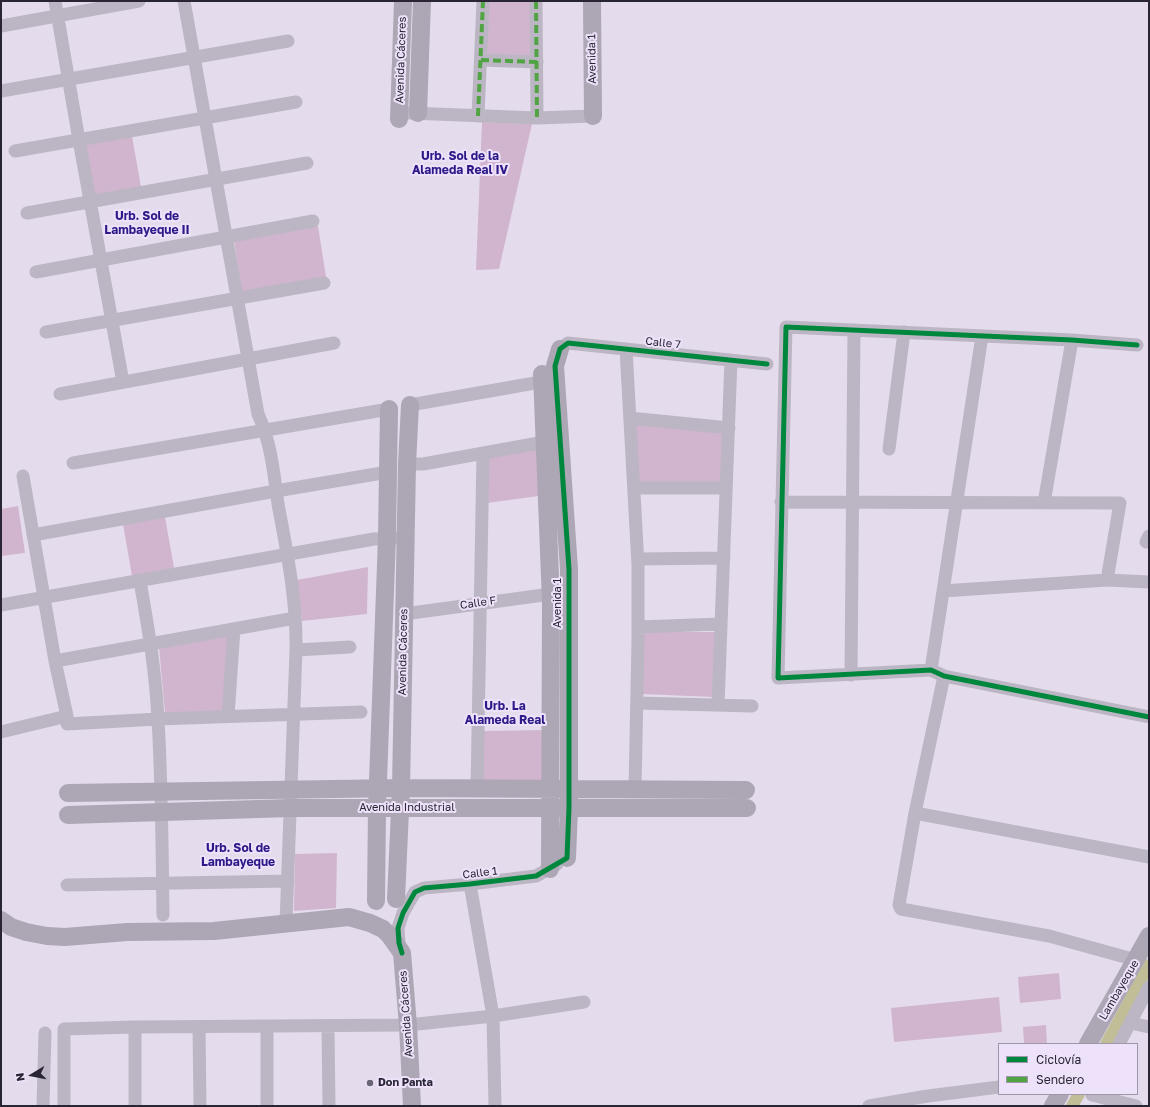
<!DOCTYPE html>
<html>
<head>
<meta charset="utf-8">
<style>
	body { margin:0 }
	#map { position:relative; width:1150px; height:1107px; overflow:hidden; background:#e4dcec; font-family:"Golos Text",sans-serif }
	canvas { display:block }
	.frame { position:absolute; inset:0; border:2px solid #292534; pointer-events:none }
	.legend { position:absolute; left:998px; top:1043px; width:140px; height:52px; box-sizing:border-box; background:#eee2fa; border:1px solid #9f96ab; margin:0; padding:5px 7px; list-style:none; font-size:12px; color:#292534 }
	.legend li { display:flex; align-items:center; gap:8px; height:20px }
	.legend b { width:20px; border:1px solid #9f96ab }
	.north { position:absolute; left:12px; top:1055px; width:40px; height:40px; -webkit-text-stroke:3px #eee2fa; paint-order:stroke; rotate:260deg; font-size:11px; font-weight:700; line-height:16px; text-align:center; color:#292534 }
	.north::after { content:''; display:block; margin:auto; width:14px; height:18px; background:#292534; clip-path:polygon(50% 0,100% 100%,50% 72%,0 100%) }
</style>
</head>
<body>
<div id="map">
<canvas width="1150" height="1107"></canvas>
<div class="frame"></div>
<ul class="legend">
<li><b style="height:5px;background:#00873e"></b>Ciclovía</li>
<li><b style="height:5px;background:#51a344"></b>Sendero</li>
</ul>
<div class="north">N</div>
</div>
<script>
const context = document.querySelector('canvas').getContext('2d');
context.lineJoin = 'round';
function paint(path, color) {
  context.fillStyle = color;
  context.fill(path, 'evenodd');
}
function stroke(path, color, width, dash) {
  context.strokeStyle = color;
  context.lineWidth = width;
  context.lineCap = dash ? 'butt' : 'round';
  context.setLineDash(dash || []);
  context.stroke(path);
}
function label(font, color, halo, rows, align = 'center') {
  context.font = font + ' "Golos Text",sans-serif';
  context.lineWidth = 4;
  context.setLineDash([]);
  context.textBaseline = 'middle';
  context.strokeStyle = halo;
  context.fillStyle = color;
  for (const [text, x, y, turn = 0] of rows) {
    context.save();
    context.translate(x, y);
    context.rotate((+turn || 0) * Math.PI / 180);
    context.textAlign = isNaN(turn) ? turn : align;
    if (halo) context.strokeText(text, 0, 0);
    context.fillText(text, 0, 0);
    context.restore();
  }
}
paint(new Path2D(`
	M486 2H533V59L484 57Z
	M482 122 532 124 499 269 476 270Z
	M132 136 141 187 93 196 84 144Z
	M318 226 326 277 242 294 234 240Z
	M634 424 723 433 722 483 637 484Z
	M542 447 546 495 487 503 488 457Z
	M18 506 25 553 1 556V509Z
	M165 517 174 568 132 576 123 524Z
	M368 567 367 614 302 621 297 580Z
	M644 632H717L714 697 641 694Z
	M228 634 225 711 165 713 159 647Z
	M545 730 544 785H483V731Z
	M337 853 336 908 294 911 295 854Z
	M1059 973 1061 999 1020 1003 1018 977Z
	M999 997 1002 1032 894 1042 891 1008Z
	M1046 1025 1047 1044H1024L1023 1027Z`), '#d1b5ce');
stroke(new Path2D(`
	M1106 1044 1149 965
	M1072 1106 1079 1094`), '#c0bd97', 12);
stroke(new Path2D(`
	M55 1 79 140 123 382
	M184 1 258 414C271 442 274 474 278 504 287 552 297 601 296 650L286 923
	M536 1 537 118
	M1 26 139 1
	M481 60 537 62
	M1 91 288 41
	M409 113 537 118 593 116
	M478 116 483 1
	M15 151 296 102
	M27 213 307 163
	M36 272 313 221
	M46 332 324 283
	M1137 345 1072 340 786 327 778 678 931 670 944 676 1149 717
	M560 349 568 343 767 364
	M626 349 638 565V640L635 790
	M60 394 334 343
	M410 405 535 383
	M630 418 729 428
	M889 449 904 332
	M73 463 389 409
	M407 464H423L539 443
	M23 476 55 661 67 716V724L158 719 361 712
	M634 488H726
	M781 502 1120 503 1107 580
	M1044 503 1072 340
	M33 535 276 491 388 472
	M1149 536 1146 542H1149
	M638 559 724 558
	M140 581C148 627 156 673 158 720 162 785 162 850 163 915
	M943 591 1107 580 1149 582
	M1 605 374 539 395 538
	M404 614 551 594
	M638 627 721 624
	M296 650 350 647
	M55 661 295 618
	M931 670 982 336
	M851 675 854 330
	M944 676 915 813 899 905 901 909 1049 936 1136 960
	M637 703 752 706
	M718 705 731 360
	M228 716 234 629
	M1 732 67 716
	M477 789 483 453
	M915 813 1149 857
	M470 884 493 1016 495 1106
	M67 885 288 881
	M401 950 399 943 398 928 403 913 415 892 424 888 470 884 536 876 557 864
	M1130 1023 1149 1027
	M328 1026 329 1106
	M135 1027V1106
	M199 1027 200 1106
	M1119 1044 1149 987
	M1092 1095 1136 1106
	M43 1106 45 1033
	M64 1106V1029L135 1027 408 1025 493 1016 584 1002
	M267 1106V1027
	M869 1106 928 1096 999 1087`), '#bcb6c4', 13);
stroke(new Path2D(`
	M592 1 593 116
	M418 113 422 1
	M399 119 403 1
	M560 349 555 366 569 569V808L567 858
	M542 374 551 602 550 869
	M68 793 401 788 746 790
	M68 815 290 808H747
	M396 899 401 788 407 464 410 405
	M376 901 377 808 387 537 389 409
	M1 920 11 927 26 932 47 936 65 937 127 932 214 931 349 917 370 923 383 929 390 936 402 953 408 1025 412 1106
	M1088 1044 1149 936
	M1053 1106 1060 1094`), '#aca6b5', 18);
stroke(new Path2D(`
	M536 1 537 118
	M481 60 537 62
	M478 116 483 1`), '#51a344', 4, [8, 4]);
stroke(new Path2D(`
	M1137 345 1072 340 786 327 778 678 931 670 944 676 1149 717
	M402 953 399 943 398 928 403 913 415 892 424 888 470 884 536 876 567 858 569 808V569L555 366 560 349 568 343 767 364`), '#00873e', 5);
for (const [x, y, r, color] of [
	[370,1083,4,"#6a6574"]
]) {
  const dot = new Path2D();
  dot.arc(x, y, r, 0, 2 * Math.PI);
  context.fillStyle = color;
  context.fill(dot);
  stroke(dot, '#eee2fa', 1.5);
}
label('11px', '#292534', '#eee2fa', [
	["Avenida 1",592,59,-91],
	["Avenida Cáceres",401,60,-88],
	["Calle 7",663,343,6],
	["Calle F",478,603,-8],
	["Avenida 1",558,603,-90],
	["Avenida Cáceres",403,652,-89],
	["Avenida Industrial",407,808],
	["Calle 1",480,873,-7],
	["Lambayeque",1119,990,-60],
	["Avenida Cáceres",406,1014,-94]
]);
label('bold 11px', '#292534', '#eee2fa', [
	["Don Panta",378,1083]
], 'left');
label('bold 12px', '#2d1988', '#eee2fa', [
	["Urb. Sol de la",460,156],
	["Alameda Real IV",460,170],
	["Urb. Sol de",147,216],
	["Lambayeque II",147,230],
	["Urb. La",505,706],
	["Alameda Real",505,720],
	["Urb. Sol de",238,848],
	["Lambayeque",238,862]
]);
</script>
</body>
</html>
